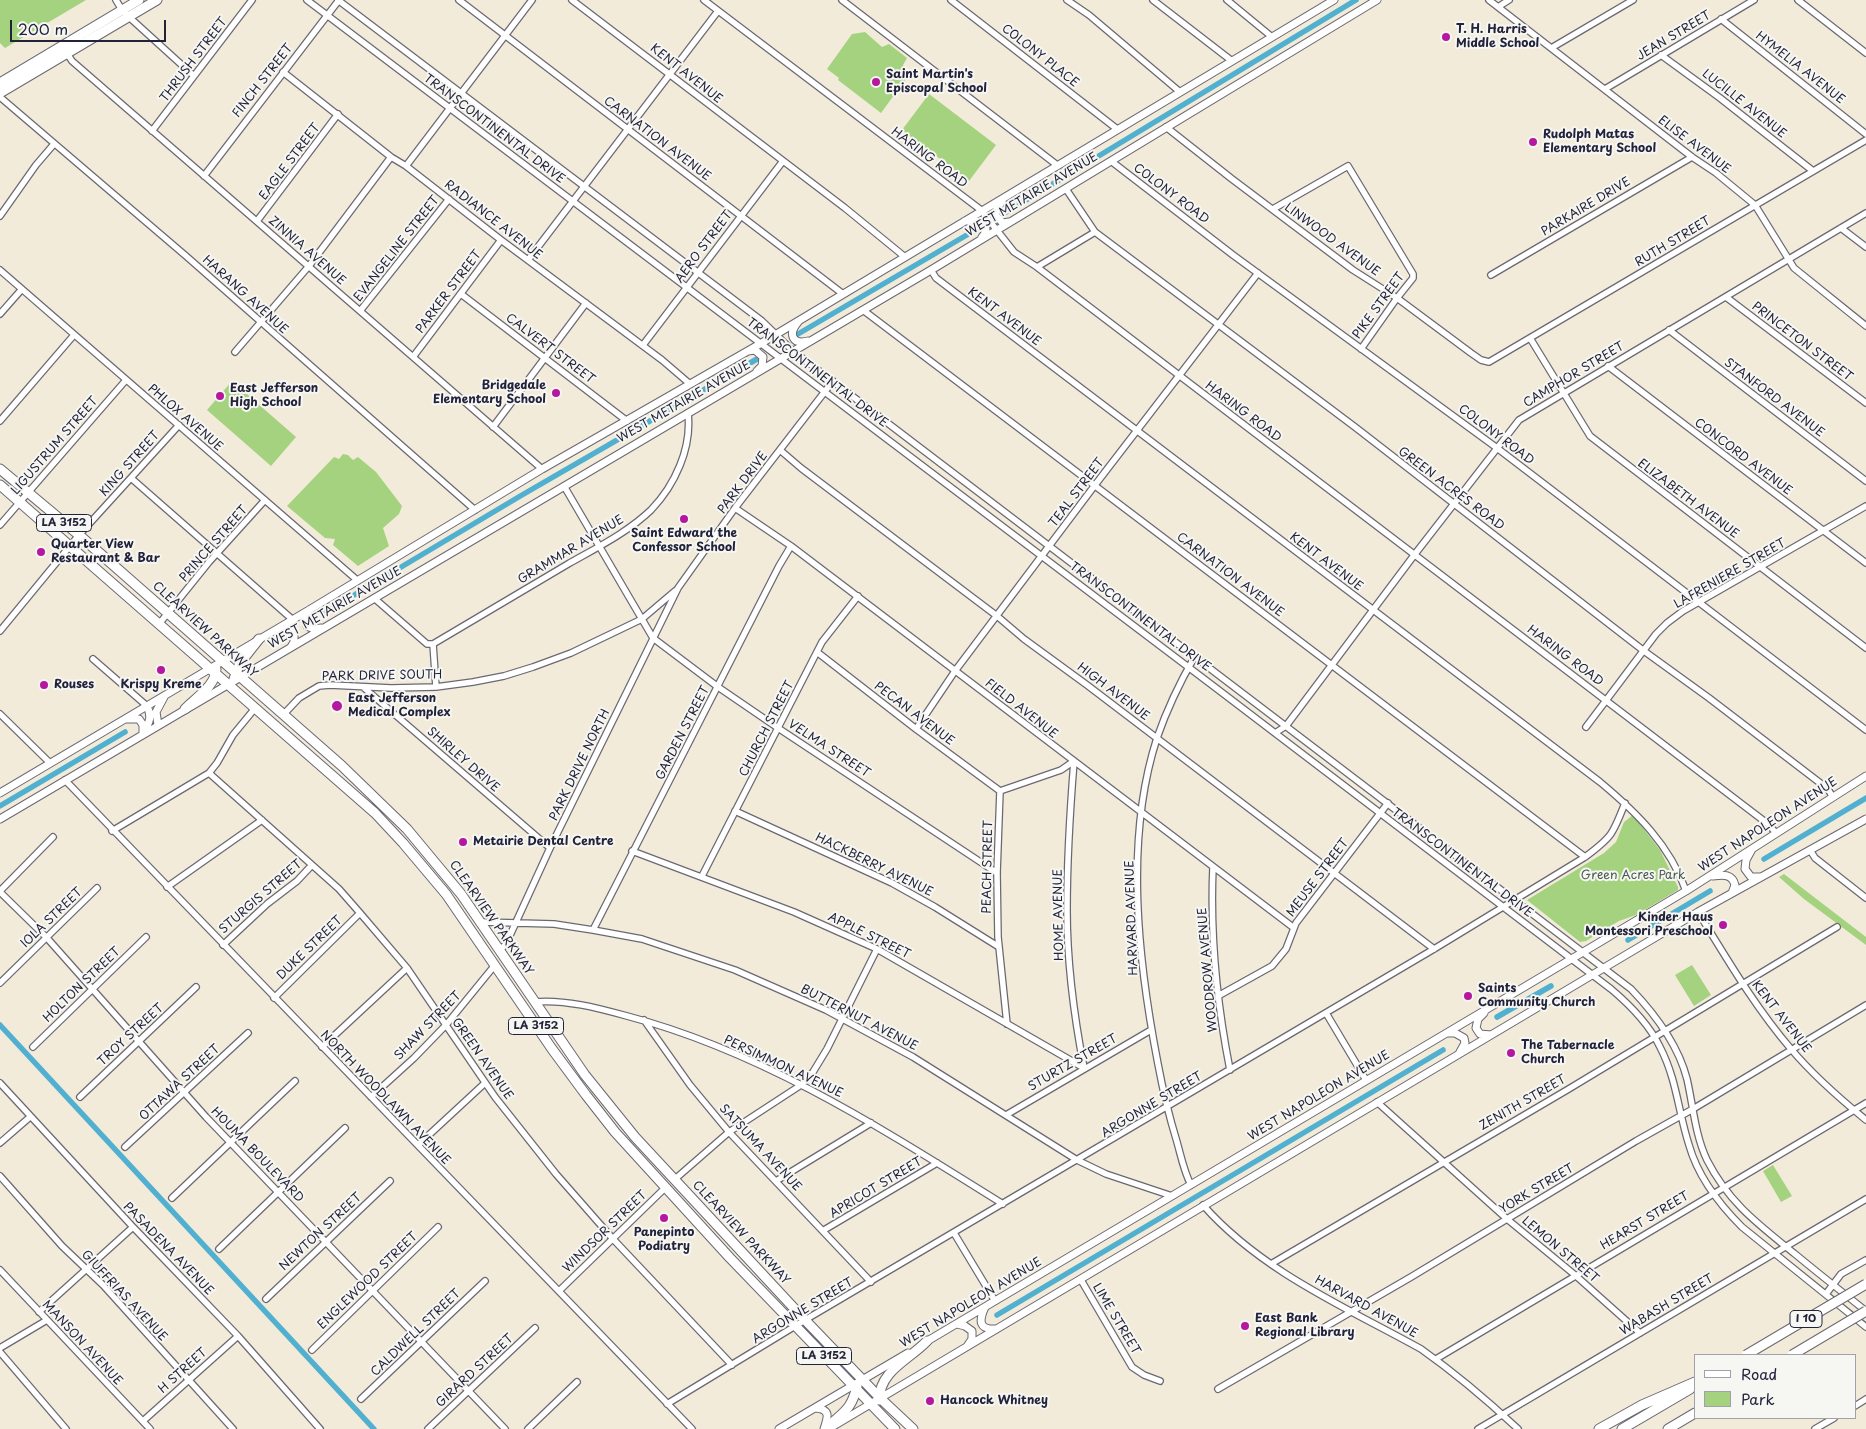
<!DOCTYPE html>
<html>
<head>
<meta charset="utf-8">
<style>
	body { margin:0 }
	#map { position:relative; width:1866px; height:1429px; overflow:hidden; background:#f2ebda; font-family:"Playpen Sans",sans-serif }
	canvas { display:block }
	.legend { position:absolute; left:1694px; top:1354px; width:162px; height:65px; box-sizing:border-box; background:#f6f6f2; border:1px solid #a1a1a9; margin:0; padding:6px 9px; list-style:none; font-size:15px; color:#22223b }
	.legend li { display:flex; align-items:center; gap:10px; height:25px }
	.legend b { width:25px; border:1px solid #a1a1a9 }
	.scale { position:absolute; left:10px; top:20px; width:156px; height:22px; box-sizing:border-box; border:2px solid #22223b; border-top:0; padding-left:6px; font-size:15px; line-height:18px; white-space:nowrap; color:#22223b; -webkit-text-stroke:4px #f6f6f2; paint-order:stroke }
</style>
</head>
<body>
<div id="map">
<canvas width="1866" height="1429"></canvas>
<ul class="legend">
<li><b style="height:6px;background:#fff"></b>Road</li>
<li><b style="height:14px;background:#a4d27f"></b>Park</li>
</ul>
<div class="scale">200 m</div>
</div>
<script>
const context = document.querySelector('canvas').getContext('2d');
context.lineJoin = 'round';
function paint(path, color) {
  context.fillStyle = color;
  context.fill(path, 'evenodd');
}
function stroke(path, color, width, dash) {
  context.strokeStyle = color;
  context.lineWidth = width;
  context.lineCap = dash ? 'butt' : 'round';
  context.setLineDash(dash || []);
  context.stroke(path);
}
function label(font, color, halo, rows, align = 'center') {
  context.font = font + ' "Playpen Sans",sans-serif';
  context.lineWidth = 4;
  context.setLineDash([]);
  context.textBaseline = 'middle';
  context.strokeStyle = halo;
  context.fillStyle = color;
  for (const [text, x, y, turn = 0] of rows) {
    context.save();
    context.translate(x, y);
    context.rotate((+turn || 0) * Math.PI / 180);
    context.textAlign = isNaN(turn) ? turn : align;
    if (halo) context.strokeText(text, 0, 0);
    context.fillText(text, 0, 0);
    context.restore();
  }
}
paint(new Path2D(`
	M0 0H86L5 48 0 43Z
	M865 32 882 47 889 44 907 58 903 65 908 76 881 113 838 80 839 78 827 69 852 34Z
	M929 94 996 145 969 181 902 130Z
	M232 381 296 437 271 466 207 410Z
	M343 454 348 455 353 460 358 457 376 472 402 506 399 514 383 528 389 546 358 566 333 545 335 539 325 538 287 506 334 457 339 459Z
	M1633 815 1660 850 1678 887V890L1636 915 1619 921 1586 941 1580 942 1527 900 1604 853 1616 842 1624 822Z
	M1784 874 1866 937V945L1804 899 1779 877Z
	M1692 965 1711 995 1694 1006 1675 975Z
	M1773 1165 1792 1196 1781 1202 1763 1171Z`), '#a4d27f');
stroke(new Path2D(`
	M1003 214 1356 0
	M798 334 977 229
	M324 613 522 495 757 359
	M0 806 125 732
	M1764 859 1866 798
	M1628 940 1710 891
	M1497 1017 1551 986
	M0 1025 374 1429
	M997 1315 1443 1050`), '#51b0d0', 5.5);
const minor = new Path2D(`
	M116 0 122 10 129 17 194 76
	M307 0 1212 685 1611 989C1630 1005 1649 1024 1660 1047 1677 1080 1678 1111 1689 1145 1698 1177 1719 1204 1742 1227L1866 1327
	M338 0 762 321 793 351 1631 989C1655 1014 1678 1044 1687 1079 1693 1105 1695 1135 1707 1160 1729 1203 1758 1224 1795 1254 1818 1273 1842 1292 1866 1311
	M459 0 843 294
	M572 0 845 208 905 257
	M704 0 981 210 1014 252 1037 267 1768 824 1776 833
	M842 0 1057 165
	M951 0 1117 129
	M1067 0 1089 15 1180 92
	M1153 0 1232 61
	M1227 0 1272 37
	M1489 0 1692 157 1716 173 1755 205 1794 268 1866 326
	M1798 0 1866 53
	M1498 7 1509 0
	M1721 19 1866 134
	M1553 47 1633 0
	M66 52 72 61 542 469
	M1661 55 1720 98 1813 171
	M283 72 391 157 406 166 501 240 662 360 690 384
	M1605 89 1754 0
	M0 97 186 256 475 510
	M1166 127 1232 179 1353 270 1397 298 1471 353 1481 360 1489 362 1866 140
	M152 131 252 0
	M1111 161 1233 255 1497 448 1866 730
	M406 166 532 0
	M204 176 339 0
	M1066 189 1095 232 1355 427 1644 651 1709 698 1828 789 1832 796
	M1273 209 1348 166 1413 274V278L1397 298 1361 349
	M0 216 36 165 54 144
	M257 221 338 114
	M1841 228 1866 247
	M528 260 718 11
	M1037 267 1095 232
	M0 270 357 580
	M931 270 936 278 1600 782C1636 812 1670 845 1686 891
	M1491 275 1692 157
	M461 294 627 421
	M1726 297 1866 403
	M863 310 1585 857
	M360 311 449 199
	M0 314 22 289
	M1669 330 1866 481
	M1530 338 1590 436 1866 648
	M643 345 783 161
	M235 352 309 266 391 157
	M413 357 501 240
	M1608 366 1866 563
	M0 421 74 335
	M493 427 586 303
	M780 450 801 468 997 616 1024 639 1087 685 1434 949
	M131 478 293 620
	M564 486 653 638 718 687 778 728 997 873
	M735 508 791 546 1294 928
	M0 525 126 380
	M374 598 427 644H433
	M159 624 209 562 265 500
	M0 631 79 535 179 425
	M433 644C478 617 523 591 568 564 596 548 627 533 651 510 675 485 692 448 688 413
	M433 644 436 687
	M817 652 916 729 1000 791
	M93 659 147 706
	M363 687 550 848
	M0 714 50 763
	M283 715 299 698 319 686 330 685 391 688 436 687 473 682 504 676 533 667 571 653 642 619 675 591
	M1586 727 1656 634 1667 623 1683 611 1866 506
	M916 729 955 671 1095 485 1258 273
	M1275 733 1286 726 1415 554 1519 420 1866 213
	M1074 761C1070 811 1067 860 1067 910 1067 963 1074 1016 1084 1068
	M209 773 339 889 360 913 407 968 495 1097 556 1174 613 1239 732 1365
	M65 780 692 1429
	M1000 791 997 873 998 937 1007 1024
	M1000 791 1061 770 1074 761
	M735 811 892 883 935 907 999 947
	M112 831 209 773 217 763 233 735 256 707
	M1810 850 1815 858 1866 898
	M632 851 794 912 877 949 1084 1068
	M1213 867C1210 934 1217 1004 1230 1070
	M702 876 822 642 858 596
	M167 887 262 820
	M0 891 53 837
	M0 892 47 938 206 1117 505 1429
	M1698 912C1727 959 1755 1007 1791 1049 1813 1075 1839 1098 1866 1120
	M481 922 554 924 593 930 642 939 735 970 826 1010 913 1057 1077 1160 1106 1174 1172 1196
	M593 930 779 566 791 546
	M223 945 267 904 297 881 312 865
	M500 950 506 944 550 848 678 588 735 508 833 381
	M0 983 97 888
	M1218 996 1272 966 1286 949 1296 923 1388 803
	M274 998 360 913
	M534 1002C564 999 598 1008 627 1016 764 1052 884 1130 1003 1204
	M1326 1013 1366 1080
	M644 1020 690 1085 729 1132 871 1282
	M33 1047 146 937
	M322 1047 407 968
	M0 1083 133 1227 238 1336 320 1429
	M80 1097 196 987
	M371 1097 414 1058 446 1025 495 965
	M1377 1102 1507 1219 1575 1275 1640 1333
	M1006 1115 1151 1030
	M0 1143 30 1117
	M418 1145 485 1083
	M125 1147 248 1033
	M0 1176 62 1246 103 1285 233 1429
	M674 1180 729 1132 801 1085 813 1072 827 1049 877 949
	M776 1181 871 1123
	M1191 1185C1184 1172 1181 1156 1177 1142 1169 1116 1163 1091 1158 1064 1138 961 1124 840 1157 738 1167 709 1180 682 1195 656
	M172 1198 295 1081
	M1203 1205C1261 1271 1345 1307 1421 1349 1455 1373 1487 1400 1518 1429
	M824 1230 937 1163
	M954 1233 995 1301
	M219 1249 345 1128
	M1271 1264 1567 1090 1837 927
	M0 1270 150 1429
	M1081 1280 1132 1367 1144 1375 1160 1381
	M559 1291 665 1188
	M1826 1294 1841 1274 1866 1260
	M266 1299 390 1181
	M39 1312 133 1227
	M0 1348 47 1320
	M312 1350 438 1227
	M0 1352 66 1429
	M1436 1359 1866 1103
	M1218 1389 1411 1277 1636 1141 1693 1109 1866 1005
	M361 1399 485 1281
	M667 1404 810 1317 1434 949 1585 857C1612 837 1613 834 1625 803
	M1855 1406 1866 1399
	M143 1421 238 1336
	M428 1429 535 1328
	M528 1429 577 1382
	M1478 1429 1866 1199
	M1815 1429 1834 1418`);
const major = new Path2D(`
	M1003 199 996 211V216L1003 223 1009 222
	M965 221C976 220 994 224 982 237
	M798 322C788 334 792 345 808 341
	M748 351 755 350 763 357 762 366 757 371
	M309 610 305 617 307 626 314 629 321 628
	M279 628 287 629 294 634V642L291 647
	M126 719H139L143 725V732
	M158 725 156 712 164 697
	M143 732C150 723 152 716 147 706
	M0 793 309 610 542 469 760 344 1334 0
	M0 819 931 270 1377 0
	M1752 849 1746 860 1745 869 1751 877H1760
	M1713 876C1722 875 1732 873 1735 885L1732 893
	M1484 1013 1478 1019 1476 1028 1480 1034 1491 1035
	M1447 1033H1455L1464 1038 1465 1043 1460 1052
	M985 1307C979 1320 978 1330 996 1329
	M957 1324 965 1326 972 1331V1339L968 1345
	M924 1343 1686 891 1866 776
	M815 1408C831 1409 828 1417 824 1429
	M830 1428 1698 912 1866 819
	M779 1429 908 1353`);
const highway = new Path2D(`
	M0 83 139 0
	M0 93 157 0
	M0 469 79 535 342 766 407 829 461 894 585 1075 635 1137 805 1320 881 1399 913 1429
	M0 485 375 813 403 843 446 894 552 1049 586 1095 615 1132 730 1258 895 1429
	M234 679 240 663 259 639
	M185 709C195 698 216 686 216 669
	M879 1400C880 1370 909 1360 927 1341
	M826 1429C842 1412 851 1412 857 1386
	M1599 1429 1642 1405 1695 1382
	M1622 1429 1690 1389
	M1668 1429 1695 1413`);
stroke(minor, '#6b6873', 8);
stroke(major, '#6b6873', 9);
stroke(highway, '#6b6873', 11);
stroke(minor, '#fff', 5.5);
stroke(major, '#fff', 7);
stroke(highway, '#fff', 9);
const highwayBridge = new Path2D(`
	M1746 1355 1866 1284
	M1792 1355 1866 1311`);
stroke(highwayBridge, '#6b6873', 11, []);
stroke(highwayBridge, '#fff', 9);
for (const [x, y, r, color] of [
	[1446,37,5,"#b5179e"],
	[876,82,5,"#b5179e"],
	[1533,142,5,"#b5179e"],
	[556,393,5,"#b5179e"],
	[220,396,5,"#b5179e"],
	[684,519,5,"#b5179e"],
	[41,552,5,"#b5179e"],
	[161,670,5,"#b5179e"],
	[44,685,5,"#b5179e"],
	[337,706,6,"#b5179e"],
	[463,842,5,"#b5179e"],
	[1723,925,5,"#b5179e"],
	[1468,996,5,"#b5179e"],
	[1511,1053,5,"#b5179e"],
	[664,1218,5,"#b5179e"],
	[1245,1326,5,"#b5179e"],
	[930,1401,5,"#b5179e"]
]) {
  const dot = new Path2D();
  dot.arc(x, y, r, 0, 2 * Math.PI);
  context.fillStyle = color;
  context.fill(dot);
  stroke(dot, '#f6f6f2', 2);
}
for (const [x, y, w] of [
	[64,523,55],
	[536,1026,55],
	[1806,1319,32],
	[824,1356,55]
]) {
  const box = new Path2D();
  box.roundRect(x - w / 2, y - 8.5, w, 17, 4);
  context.fillStyle = '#f6f6f2';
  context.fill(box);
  stroke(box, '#22223b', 1);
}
label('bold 11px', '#22223b', null, [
	["LA 3152",64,523],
	["LA 3152",536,1026],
	["I 10",1806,1319],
	["LA 3152",824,1356]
]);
label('bold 12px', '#22223b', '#f6f6f2', [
	["T. H. Harris",1456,30],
	["Middle School",1456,44],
	["Saint Martin's",886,75],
	["Episcopal School",886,89],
	["Rudolph Matas",1543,135],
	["Elementary School",1543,149],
	["Bridgedale",546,386,"right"],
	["Elementary School",546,400,"right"],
	["East Jefferson",230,389],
	["High School",230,403],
	["Saint Edward the",684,534,"center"],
	["Confessor School",684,548,"center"],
	["Quarter View",51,545],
	["Restaurant & Bar",51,559],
	["Rouses",54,685],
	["Krispy Kreme",161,685,"center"],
	["East Jefferson",348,699],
	["Medical Complex",348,713],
	["Metairie Dental Centre",473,842],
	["Kinder Haus",1713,918,"right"],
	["Montessori Preschool",1713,932,"right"],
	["Saints",1478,989],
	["Community Church",1478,1003],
	["The Tabernacle",1521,1046],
	["Church",1521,1060],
	["Panepinto",664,1233,"center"],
	["Podiatry",664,1247,"center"],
	["East Bank",1255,1319],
	["Regional Library",1255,1333],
	["Hancock Whitney",940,1401]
], 'left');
label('12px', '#22223b', '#f6f6f2', [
	["JEAN STREET",1674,36,-31],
	["COLONY PLACE",1040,56,38],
	["THRUSH STREET",194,60,-53],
	["HYMELIA AVENUE",1800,68,38],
	["KENT AVENUE",686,74,38],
	["FINCH STREET",263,81,-52],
	["LUCILLE AVENUE",1744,104,38],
	["TRANSCONTINENTAL DRIVE",494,129,37],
	["CARNATION AVENUE",657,139,37],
	["ELISE AVENUE",1694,145,37],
	["HARING ROAD",929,158,37],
	["EAGLE STREET",290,162,-53],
	["COLONY ROAD",1171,194,37],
	["WEST METAIRIE AVENUE",1032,195,-31],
	["PARKAIRE DRIVE",1586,207,-31],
	["RADIANCE AVENUE",493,220,38],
	["LINWOOD AVENUE",1332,240,36],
	["RUTH STREET",1673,242,-31],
	["AERO STREET",704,247,-53],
	["EVANGELINE STREET",397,249,-52],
	["ZINNIA AVENUE",307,251,41],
	["PARKER STREET",449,292,-53],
	["HARANG AVENUE",245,295,42],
	["PIKE STREET",1379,306,-54],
	["KENT AVENUE",1004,317,37],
	["PRINCETON STREET",1802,342,37],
	["CALVERT STREET",550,349,37],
	["TRANSCONTINENTAL DRIVE",817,373,37],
	["CAMPHOR STREET",1574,375,-31],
	["STANFORD AVENUE",1774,398,37],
	["WEST METAIRIE AVENUE",684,402,-30],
	["HARING ROAD",1243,412,37],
	["PHLOX AVENUE",185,418,41],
	["COLONY ROAD",1496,435,37],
	["LIGUSTRUM STREET",55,446,-49],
	["CONCORD AVENUE",1743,457,37],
	["KING STREET",130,464,-48],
	["PARK DRIVE",743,483,-53],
	["GREEN ACRES ROAD",1451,489,37],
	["TEAL STREET",1077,493,-53],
	["ELIZABETH AVENUE",1688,499,37],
	["PRINCE STREET",214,544,-49],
	["GRAMMAR AVENUE",571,550,-31],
	["KENT AVENUE",1326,562,37],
	["LAFRENIERE STREET",1730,574,-30],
	["CARNATION AVENUE",1230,575,37],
	["WEST METAIRIE AVENUE",335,608,-30],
	["TRANSCONTINENTAL DRIVE",1140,617,37],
	["CLEARVIEW PARKWAY",205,630,42],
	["HARING ROAD",1565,656,37],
	["PARK DRIVE SOUTH",382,676,-1],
	["HIGH AVENUE",1113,692,37],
	["FIELD AVENUE",1021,709,38],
	["PECAN AVENUE",914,714,37],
	["CHURCH STREET",767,729,-63],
	["GARDEN STREET",683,733,-63],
	["VELMA STREET",829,749,33],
	["SHIRLEY DRIVE",463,760,41],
	["PARK DRIVE NORTH",580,765,-64],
	["WEST NAPOLEON AVENUE",1768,825,-33],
	["TRANSCONTINENTAL DRIVE",1462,863,37],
	["HACKBERRY AVENUE",874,865,26],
	["PEACH STREET",988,867,-89],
	["MEUSE STREET",1318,878,-53],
	["STURGIS STREET",261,897,-41],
	["HOME AVENUE",1059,915,-91],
	["IOLA STREET",52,918,-44],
	["CLEARVIEW PARKWAY",491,918,55],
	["HARVARD AVENUE",1132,918,-92],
	["APPLE STREET",869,936,26],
	["DUKE STREET",310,948,-44],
	["WOODROW AVENUE",1208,970,-95],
	["HOLTON STREET",82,985,-44],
	["KENT AVENUE",1781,1017,52],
	["BUTTERNUT AVENUE",859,1018,27],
	["SHAW STREET",428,1026,-46],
	["TROY STREET",131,1035,-43],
	["GREEN AVENUE",482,1059,55],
	["STURTZ STREET",1073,1063,-30],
	["PERSIMMON AVENUE",783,1067,25],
	["OTTAWA STREET",180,1083,-43],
	["WEST NAPOLEON AVENUE",1319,1096,-31],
	["NORTH WOODLAWN AVENUE",385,1098,46],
	["ZENITH STREET",1523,1103,-30],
	["ARGONNE STREET",1152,1105,-31],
	["SATSUMA AVENUE",760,1148,47],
	["HOUMA BOULEVARD",257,1155,46],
	["APRICOT STREET",876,1188,-31],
	["YORK STREET",1537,1189,-31],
	["HEARST STREET",1645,1221,-31],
	["NEWTON STREET",321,1232,-43],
	["WINDSOR STREET",605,1232,-44],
	["CLEARVIEW PARKWAY",741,1233,47],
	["PASADENA AVENUE",168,1249,46],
	["LEMON STREET",1560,1250,40],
	["ENGLEWOOD STREET",368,1281,-44],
	["GIUFFRIAS AVENUE",124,1296,47],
	["WEST NAPOLEON AVENUE",971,1303,-31],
	["WABASH STREET",1667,1305,-31],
	["HARVARD AVENUE",1366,1307,29],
	["ARGONNE STREET",803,1311,-31],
	["LIME STREET",1116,1319,59],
	["CALDWELL STREET",416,1333,-44],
	["MANSON AVENUE",82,1343,47],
	["H STREET",183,1371,-42],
	["GIRARD STREET",475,1371,-43]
]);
label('12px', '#49574f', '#f6f6f2', [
	["Green Acres Park",1633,876]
]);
</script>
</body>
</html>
